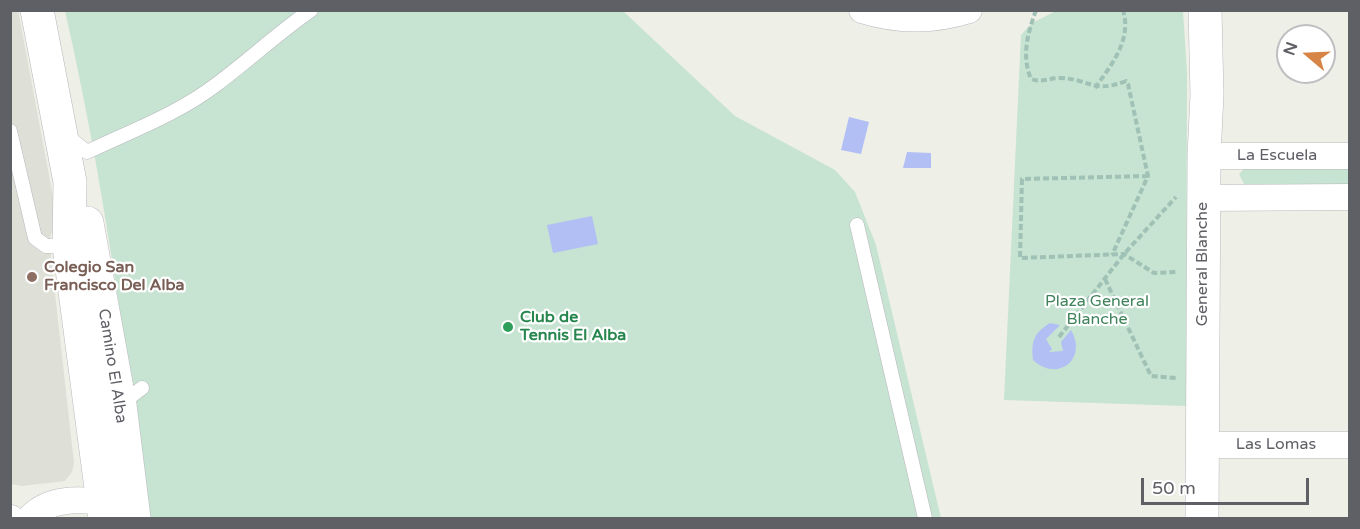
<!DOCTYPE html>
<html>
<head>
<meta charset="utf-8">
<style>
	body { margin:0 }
	#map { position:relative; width:1360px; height:529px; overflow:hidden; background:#eeefe7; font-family:"Varela Round",sans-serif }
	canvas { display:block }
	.frame { position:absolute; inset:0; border:12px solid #5f5f66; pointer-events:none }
	.north { position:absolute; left:1276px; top:24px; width:60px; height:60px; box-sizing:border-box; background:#fff; border:2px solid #bfbfc2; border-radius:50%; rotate:289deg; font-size:16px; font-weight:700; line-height:24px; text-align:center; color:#5f5f66 }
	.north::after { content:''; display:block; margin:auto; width:21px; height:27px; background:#d68547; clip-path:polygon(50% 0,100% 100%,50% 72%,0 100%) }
	.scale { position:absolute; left:1141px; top:478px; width:168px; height:27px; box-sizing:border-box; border:3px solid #5f5f66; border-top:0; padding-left:8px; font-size:18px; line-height:21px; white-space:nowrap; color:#5f5f66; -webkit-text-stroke:4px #fff; paint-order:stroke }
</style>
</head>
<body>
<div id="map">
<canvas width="1360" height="529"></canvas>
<div class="frame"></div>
<div class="north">N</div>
<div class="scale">50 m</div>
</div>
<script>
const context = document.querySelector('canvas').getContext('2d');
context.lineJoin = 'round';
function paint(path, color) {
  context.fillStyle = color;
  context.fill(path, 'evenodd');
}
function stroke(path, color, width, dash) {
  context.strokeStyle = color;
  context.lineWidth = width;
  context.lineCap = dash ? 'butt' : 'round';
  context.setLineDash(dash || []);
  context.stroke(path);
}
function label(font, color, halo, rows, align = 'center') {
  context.font = font + ' "Varela Round",sans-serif';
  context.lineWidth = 4.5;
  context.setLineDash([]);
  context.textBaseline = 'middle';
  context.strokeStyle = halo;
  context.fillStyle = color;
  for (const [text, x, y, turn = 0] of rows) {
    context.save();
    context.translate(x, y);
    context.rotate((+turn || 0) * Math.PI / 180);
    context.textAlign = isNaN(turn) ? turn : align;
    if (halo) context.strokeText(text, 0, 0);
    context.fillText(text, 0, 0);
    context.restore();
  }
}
paint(new Path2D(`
	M18 10 57 218 49 240 74 463 72 472 65 481 22 486 11 484 10 11Z`), '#dedfd6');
paint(new Path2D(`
	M65 11H623L735 116 835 170 855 192 876 245 941 518H146C127 348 103 178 65 11Z
	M1056 11H1183L1187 73 1186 406 1004 400 1021 35 1032 23Z
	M1245 168H1349V184H1244L1239 174Z`), '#c7e3d1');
paint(new Path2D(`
	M849 117 869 122 861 154 841 150Z
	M907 152 931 153V168H903Z
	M592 216 598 244 553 253 547 225Z
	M1050 323 1060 325 1046 339 1052 349 1049 352 1063 351 1061 342 1071 330C1088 359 1058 383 1033 360 1031 341 1034 333 1050 323Z`), '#b1bff5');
const service = new Path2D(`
	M10 131 35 238 46 246H69
	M67 136 87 152C131 131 178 114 217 84 249 60 278 33 311 10
	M857 225 925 518
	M121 404 142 388`);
const minor = new Path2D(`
	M862 10C897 21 934 21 969 10
	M1204 156H1350
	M1204 198 1350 197
	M1202 445H1350
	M10 518H11
	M30 518C50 496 89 497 115 507L117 510`);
const secondary = new Path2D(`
	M37 10 70 182 69 246 105 518
	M87 223 120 405 134 518
	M1202 518 1204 156 1207 95 1205 10`);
stroke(service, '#b9b9bf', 15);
stroke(minor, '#b9b9bf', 27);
stroke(secondary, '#b8b9bf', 34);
stroke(new Path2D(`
	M1036 10C1028 33 1021 55 1031 79 1043 83 1048 78 1060 78 1090 79 1093 94 1126 81L1128 84 1148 176 1112 255
	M1095 88C1112 64 1132 40 1123 10
	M1148 176 1022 179 1020 258 1124 254 1154 273 1177 272
	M1105 279 1151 376 1177 378
	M1059 337 1124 254 1176 197`), '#a0c1b5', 4, [6, 3]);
stroke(service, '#fff', 14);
stroke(minor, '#fff', 26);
stroke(secondary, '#fff', 33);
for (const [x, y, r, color] of [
	[32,277,6,"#8d6e63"],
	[508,327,6,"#2e9e5b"]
]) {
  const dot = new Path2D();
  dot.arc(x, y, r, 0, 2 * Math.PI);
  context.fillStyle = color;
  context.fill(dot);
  stroke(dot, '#fff', 2);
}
label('16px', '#5f5f66', '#fff', [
	["La Escuela",1277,156],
	["General Blanche",1203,264,-90],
	["Camino El Alba",112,366,81],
	["Las Lomas",1276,445]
]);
label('bold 16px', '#785e54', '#fff', [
	["Colegio San",44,268],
	["Francisco Del Alba",44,286]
], 'left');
label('16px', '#40835b', '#fff', [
	["Plaza General",1097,302],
	["Blanche",1097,320]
]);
label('bold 16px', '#27864d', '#fff', [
	["Club de",520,318],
	["Tennis El Alba",520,336]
], 'left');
</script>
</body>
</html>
